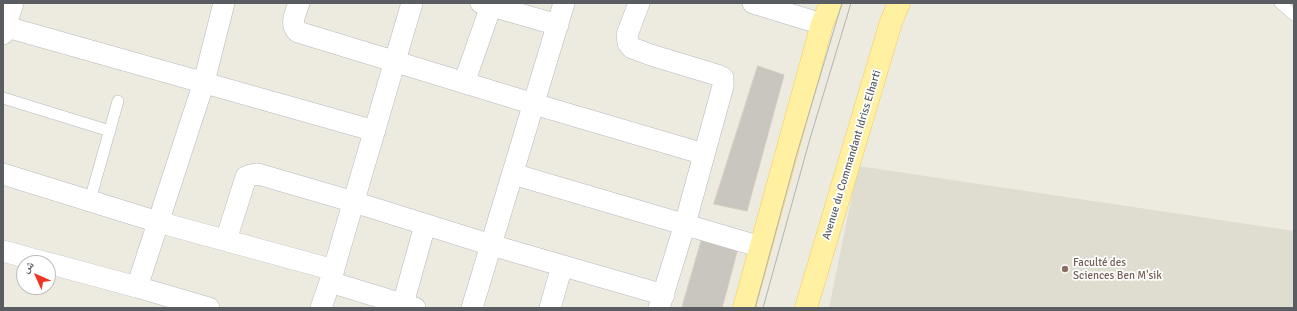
<!DOCTYPE html>
<html>
<head>
<meta charset="utf-8">
<style>
	body { margin:0 }
	#map { position:relative; width:1297px; height:311px; overflow:hidden; background:#edeae0; font-family:Signika,"Noto Naskh Arabic",sans-serif }
	canvas { display:block }
	.frame { position:absolute; inset:0; border:4px solid #595d62; pointer-events:none }
	.north { position:absolute; left:16px; top:255px; width:40px; height:40px; box-sizing:border-box; background:#fff; border:1px solid #bdbec0; border-radius:50%; rotate:315deg; font-size:11px; font-weight:700; line-height:16px; text-align:center; color:#595d62 }
	.north::after { content:''; display:block; margin:auto; width:14px; height:18px; background:#f03322; clip-path:polygon(50% 0,100% 100%,50% 72%,0 100%) }
</style>
</head>
<body>
<div id="map">
<canvas width="1297" height="311"></canvas>
<div class="frame"></div>
<div class="north">ش</div>
</div>
<script>
const context = document.querySelector('canvas').getContext('2d');
context.lineJoin = 'round';
function paint(path, color) {
  context.fillStyle = color;
  context.fill(path, 'evenodd');
}
function stroke(path, color, width, dash) {
  context.strokeStyle = color;
  context.lineWidth = width;
  context.lineCap = dash ? 'butt' : 'round';
  context.setLineDash(dash || []);
  context.stroke(path);
}
function label(font, color, halo, rows, align = 'center') {
  context.font = font + ' Signika,sans-serif';
  context.lineWidth = 3.5;
  context.setLineDash([]);
  context.textBaseline = 'middle';
  context.strokeStyle = halo;
  context.fillStyle = color;
  for (const [text, x, y, turn = 0] of rows) {
    context.save();
    context.translate(x, y);
    context.rotate((+turn || 0) * Math.PI / 180);
    context.textAlign = isNaN(turn) ? turn : align;
    if (halo) context.strokeText(text, 0, 0);
    context.fillText(text, 0, 0);
    context.restore();
  }
}
paint(new Path2D(`
	M858 166 1294 231V308H829Z`), '#dfdcd0');
const building = new Path2D(`
	M758 66 784 75 747 211 714 204Z
	M702 239 738 248 722 308H682Z`);
paint(building, '#c9c6bf');
stroke(building, '#d1cbbe', 1);
const service = new Path2D(`
	M1280 3 1294 15
	M3 98 110 131
	M90 200 118 101`);
const minor = new Path2D(`
	M299 3C296 12 289 25 298 32L534 104 704 154
	M481 3 558 25
	M639 3 627 35 628 43 632 48 651 55 717 75 723 78V86L685 224 659 308
	M753 3 822 24
	M3 26 375 131
	M3 34 13 3
	M464 83 491 6
	M3 174 158 222 334 270
	M513 174 761 247
	M226 240 246 177 251 175 258 174 354 202 491 245 664 295
	M3 251 47 263
	M48 263 137 287 204 82 224 3
	M330 282 415 308
	M137 287 209 308
	M403 304 425 225
	M321 308 330 282 412 3
	M472 308 564 3
	M550 308 562 266`);
const primary = new Path2D(`
	M744 308 822 24 831 3
	M806 308 891 22 899 3`);
stroke(service, '#b6b8bd', 12);
stroke(minor, '#b6b8bd', 22);
stroke(primary, '#f7c84e', 23);
stroke(service, '#fff', 11);
stroke(minor, '#fff', 21);
stroke(primary, '#fff0a2', 22);
stroke(new Path2D(`
	M755 308 797 153 842 3
	M763 308 809 142 851 3`), '#b2b3b3', 1);
for (const [x, y, r, color] of [
	[1065,269,4,"#8d6e63"]
]) {
  const dot = new Path2D();
  dot.arc(x, y, r, 0, 2 * Math.PI);
  context.fillStyle = color;
  context.fill(dot);
  stroke(dot, '#fff', 1.5);
}
label('11px', '#595d62', '#fff', [
	["Avenue du Commandant Idriss Elharti",852,155,-73]
]);
label('11px', '#785e54', '#fff', [
	["Faculté des",1073,263],
	["Sciences Ben M'sik",1073,276]
], 'left');
</script>
</body>
</html>
